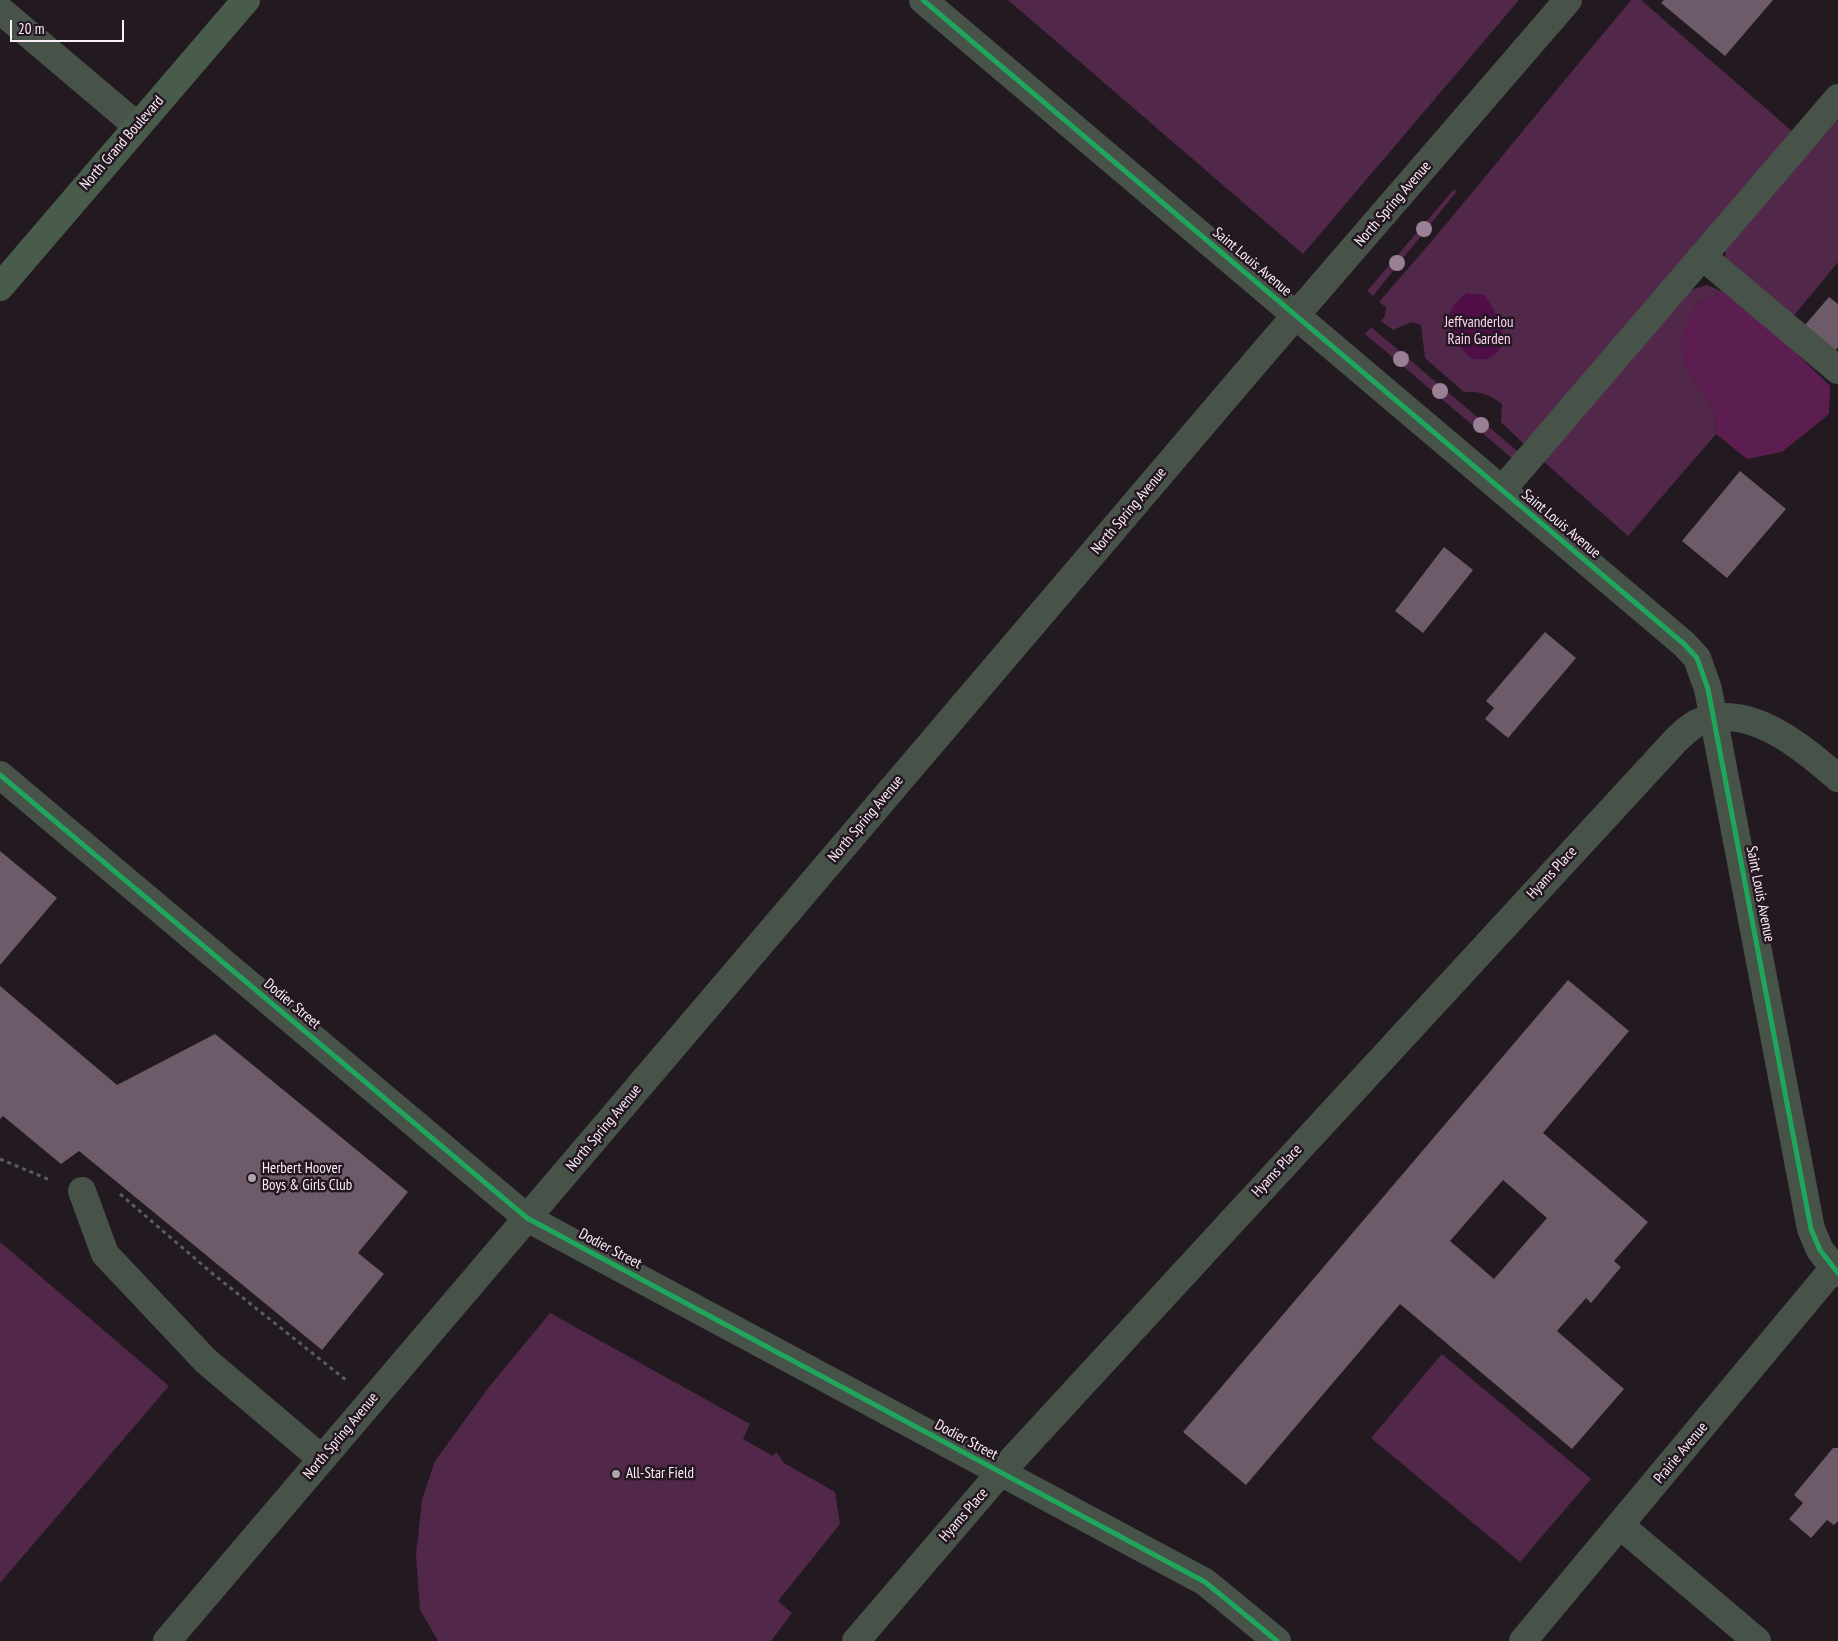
<!DOCTYPE html>
<html>
<head>
<meta charset="utf-8">
<style>
	body { margin:0 }
	#map { position:relative; width:1838px; height:1641px; overflow:hidden; background:#221a20; font-family:"PT Sans Narrow",sans-serif }
	canvas { display:block }
	.scale { position:absolute; left:10px; top:20px; width:114px; height:22px; box-sizing:border-box; border:2px solid #faeff7; border-top:0; padding-left:6px; font-size:15px; line-height:18px; white-space:nowrap; color:#faeff7; -webkit-text-stroke:4px #251722; paint-order:stroke }
</style>
</head>
<body>
<div id="map">
<canvas width="1838" height="1641"></canvas>
<div class="scale">20 m</div>
</div>
<script>
const context = document.querySelector('canvas').getContext('2d');
context.lineJoin = 'round';
function paint(path, color) {
  context.fillStyle = color;
  context.fill(path, 'evenodd');
}
function stroke(path, color, width, dash) {
  context.strokeStyle = color;
  context.lineWidth = width;
  context.lineCap = dash ? 'butt' : 'round';
  context.setLineDash(dash || []);
  context.stroke(path);
}
function label(font, color, halo, rows, align = 'center') {
  context.font = font + ' "PT Sans Narrow",sans-serif';
  context.lineWidth = 5;
  context.setLineDash([]);
  context.textBaseline = 'middle';
  context.strokeStyle = halo;
  context.fillStyle = color;
  for (const [text, x, y, turn = 0] of rows) {
    context.save();
    context.translate(x, y);
    context.rotate((+turn || 0) * Math.PI / 180);
    context.textAlign = isNaN(turn) ? turn : align;
    if (halo) context.strokeText(text, 0, 0);
    context.fillText(text, 0, 0);
    context.restore();
  }
}
paint(new Path2D(`
	M1008 0H1519L1303 254Z
	M1631 0H1641L1793 132 1527 447 1501 422 1502 404C1489 395 1480 391 1464 392L1425 358 1421 325 1411 322 1393 330 1381 321 1385 316 1386 307 1379 302 1437 235Z
	M1838 120V262L1791 319 1726 264 1725 248Z
	M1454 189 1457 191 1373 296 1367 291Z
	M1707 285 1723 292 1695 305 1683 363 1715 412 1716 434 1628 536 1543 461 1691 290Z
	M1371 327 1522 455 1514 460 1365 334Z
	M0 1242 169 1386 0 1583Z
	M550 1313 750 1424 743 1439 773 1456 776 1452 784 1463 835 1492 840 1524 778 1601 792 1613 771 1641H438L420 1610 416 1555 422 1500 435 1461 489 1387Z
	M1442 1354 1591 1479 1520 1562 1371 1438Z`), '#52284a');
paint(new Path2D(`
	M1723 292 1790 347 1830 386 1829 414 1782 452 1747 459 1716 434 1715 412 1683 363 1682 335 1695 305Z`), '#5c1e51');
paint(new Path2D(`
	M1467 293 1484 295C1496 311 1518 347 1487 359 1483 360 1476 359 1472 359 1450 339 1436 313 1467 293Z`), '#500e46');
paint(new Path2D(`
	M1664 0H1773L1725 56 1661 3Z
	M1829 297 1838 304V347L1835 351 1805 325Z
	M1740 471 1786 509 1727 578 1682 541Z
	M1444 547 1473 570 1423 633 1395 611Z
	M1545 632 1576 658 1508 738 1485 719 1494 708 1486 701Z
	M0 851 57 898 0 965Z
	M1568 980 1629 1031 1543 1133 1648 1222 1614 1261 1621 1267 1591 1303 1586 1298 1557 1331 1624 1389 1572 1449 1400 1304 1246 1485 1183 1432ZM1503 1180 1547 1218 1494 1279 1450 1241Z
	M0 986 117 1085 215 1034 408 1192 358 1253 384 1274 322 1350 79 1151 61 1164 3 1116 0 1119Z
	M1833 1448H1838V1521L1834 1525 1827 1520 1811 1538 1789 1519 1803 1503 1794 1495Z`), '#6d5b69');
stroke(new Path2D(`
	M0 1159 50 1180
	M120 1194 213 1274 346 1380`), '#585f59', 3, [4, 4]);
stroke(new Path2D(`
	M923 0 1684 644 1697 658 1708 689 1811 1229 1820 1250 1838 1273
	M0 10 136 125
	M1702 256 1838 370
	M1502 490 1838 98
	M0 775 527 1218 1205 1582 1277 1641
	M82 1191 105 1254 206 1361 322 1459
	M1621 1526 1757 1641
	M167 1641 1265 351 1568 0
	M856 1641 1000 1473 1676 740C1682 734 1690 727 1697 723 1748 700 1803 748 1838 778
	M1523 1641 1838 1263`), '#475248', 28);
stroke(new Path2D(`
	M0 287 246 0`), '#495c4b', 28);
stroke(new Path2D(`
	M923 0 1684 644 1697 658 1708 689 1811 1229 1820 1250 1838 1273
	M0 775 527 1218 1205 1582 1277 1641`), '#20a55d', 5);
context.fillStyle = '#9a8094';
for (const [x, y] of [
	[1424,229],
	[1397,263],
	[1401,359],
	[1440,391],
	[1481,425]
]) {
  context.beginPath();
  context.arc(x, y, 8, 0, 2 * Math.PI);
  context.fill();
}
for (const [x, y, r, color] of [
	[252,1178,5,"#aea4ac"],
	[616,1474,5,"#aea4ac"]
]) {
  const dot = new Path2D();
  dot.arc(x, y, r, 0, 2 * Math.PI);
  context.fillStyle = color;
  context.fill(dot);
  stroke(dot, '#251722', 2);
}
label('15px', '#faeff7', '#251722', [
	["North Grand Boulevard",122,143,-49],
	["North Spring Avenue",1393,204,-49],
	["Saint Louis Avenue",1252,262,40],
	["North Spring Avenue",1129,511,-50],
	["Saint Louis Avenue",1561,524,40],
	["North Spring Avenue",866,819,-50],
	["Hyams Place",1552,873,-47],
	["Saint Louis Avenue",1760,894,79],
	["Dodier Street",292,1004,40],
	["North Spring Avenue",604,1128,-50],
	["Hyams Place",1277,1171,-47],
	["Dodier Street",610,1249,28],
	["North Spring Avenue",341,1436,-50],
	["Dodier Street",966,1440,28],
	["Prairie Avenue",1681,1453,-50],
	["Hyams Place",964,1515,-49]
]);
label('15px', '#fdd3f2', '#251722', [
	["Jeffvanderlou",1479,323],
	["Rain Garden",1479,340]
]);
label('15px', '#faeff7', '#251722', [
	["Herbert Hoover",262,1169],
	["Boys & Girls Club",262,1186],
	["All-Star Field",626,1474]
], 'left');
</script>
</body>
</html>
